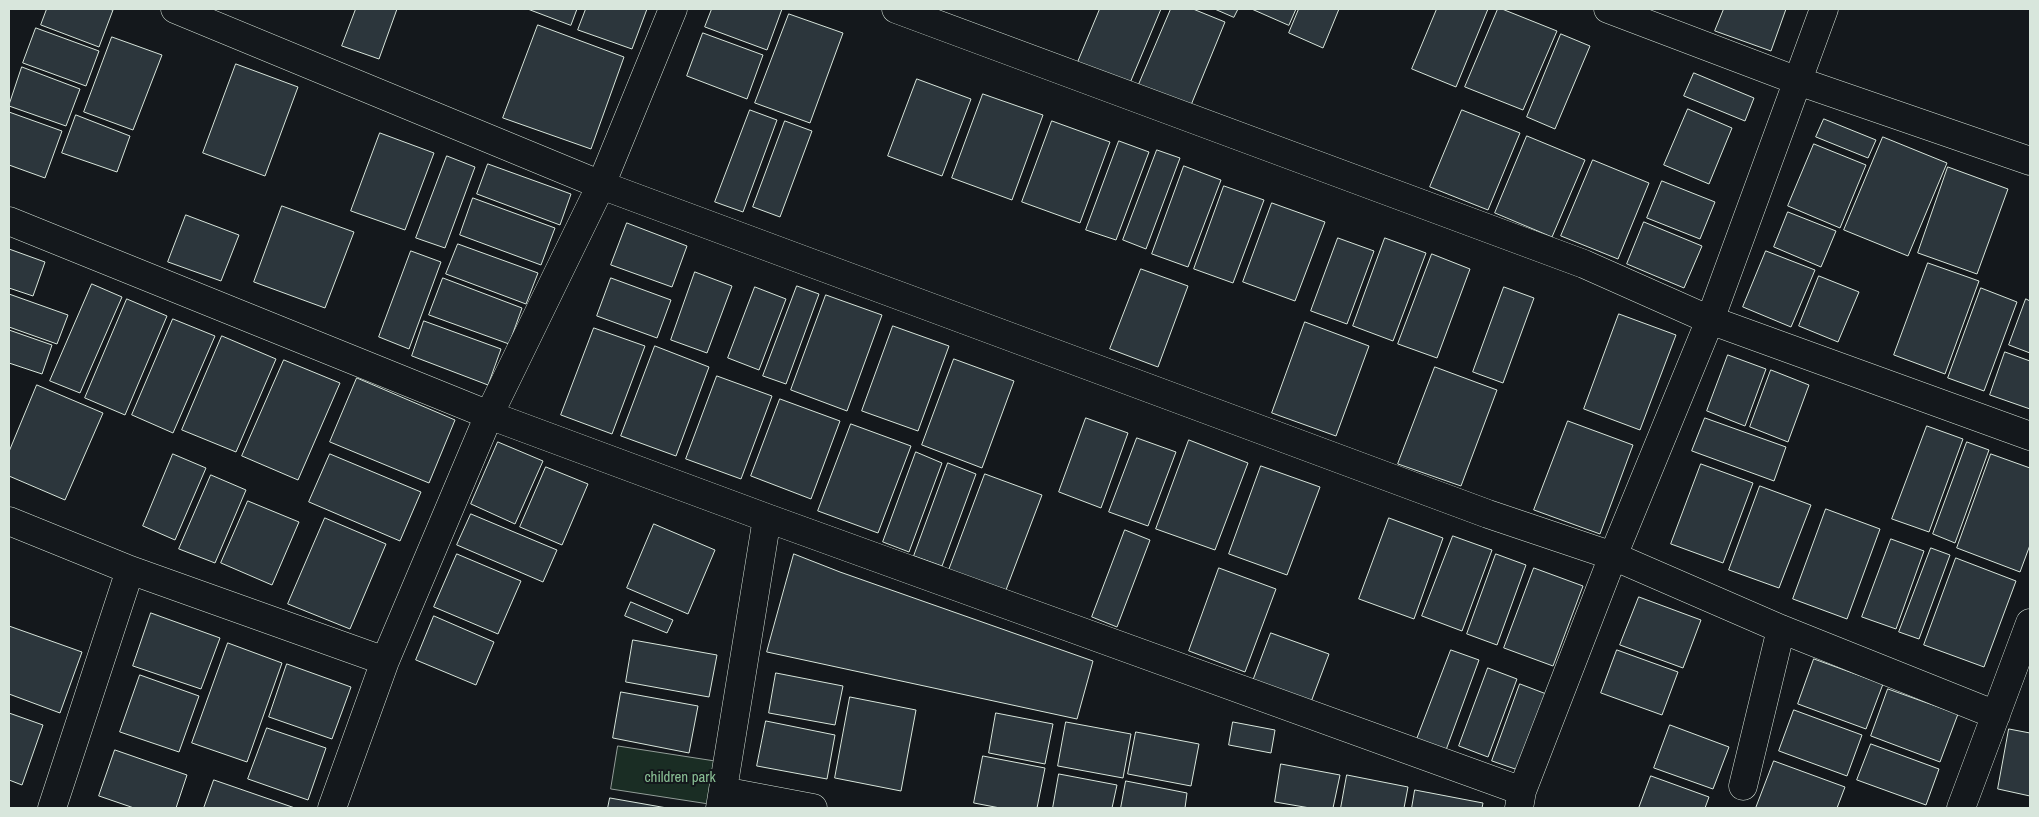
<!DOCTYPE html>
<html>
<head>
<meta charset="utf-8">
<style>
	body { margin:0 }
	#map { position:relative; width:2039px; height:817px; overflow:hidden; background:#14181c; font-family:"Archivo Narrow",sans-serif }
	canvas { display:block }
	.frame { position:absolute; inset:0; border:10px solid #d8e6dc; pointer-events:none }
</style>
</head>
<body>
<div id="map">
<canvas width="2039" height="817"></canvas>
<div class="frame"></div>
</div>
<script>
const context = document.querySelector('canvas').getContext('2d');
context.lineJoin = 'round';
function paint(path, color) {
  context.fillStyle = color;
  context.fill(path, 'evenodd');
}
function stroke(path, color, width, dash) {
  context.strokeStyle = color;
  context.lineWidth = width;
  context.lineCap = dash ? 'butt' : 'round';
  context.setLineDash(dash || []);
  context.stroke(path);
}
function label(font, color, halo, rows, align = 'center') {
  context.font = font + ' "Archivo Narrow",sans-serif';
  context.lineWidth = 4;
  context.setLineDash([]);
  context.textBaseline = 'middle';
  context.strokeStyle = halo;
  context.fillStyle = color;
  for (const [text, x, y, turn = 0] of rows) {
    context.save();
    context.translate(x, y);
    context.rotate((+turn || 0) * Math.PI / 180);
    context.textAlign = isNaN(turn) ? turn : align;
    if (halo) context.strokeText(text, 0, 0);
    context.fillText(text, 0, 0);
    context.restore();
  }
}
const green = new Path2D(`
	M618 746 715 761 709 804 611 789Z`);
paint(green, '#1a2d24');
stroke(green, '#939e99', 1);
const building = new Path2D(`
	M47 9H108L113 10 99 47 41 25Z
	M356 9H397L379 59 342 46Z
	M528 9H577L571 25Z
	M586 9H647L632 49 578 30Z
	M712 9H782L767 50 705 27Z
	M1100 9H1161L1130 83 1078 62Z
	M1171 9H1193L1225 22 1189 110 1137 89Z
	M1215 9H1238L1234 17Z
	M1252 9H1296L1289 25Z
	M1299 9H1339L1323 48 1289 33Z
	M1437 9H1488L1456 87 1412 69Z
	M1498 9H1502L1557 31 1523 110 1465 87Z
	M1724 9H1786L1771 51 1715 31Z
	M789 14 843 33 810 123 755 103Z
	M538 25 624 57 591 149 503 118Z
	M36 28 99 51 86 86 23 63Z
	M703 33 763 55 747 99 687 76Z
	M1561 34 1590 46 1555 129 1527 117Z
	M112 37 162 55 133 130 84 112Z
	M236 64 298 87 265 176 203 153Z
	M22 67 80 89 66 126 9 106Z
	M1694 73 1754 98 1745 121 1684 96Z
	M917 79 971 99 942 176 888 156Z
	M983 94 1043 115 1012 200 952 178Z
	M1688 109 1732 128 1709 184 1664 165Z
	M750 110 777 120 743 212 715 202Z
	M1462 110 1520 133 1488 210 1430 187Z
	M9 112 62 131 45 178 9 165Z
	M76 115 130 136 117 172 62 153Z
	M1824 119 1876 140 1868 158 1816 137Z
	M785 121 812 131 780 217 753 207Z
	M1052 121 1110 142 1080 223 1022 202Z
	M380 133 434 153 405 230 351 211Z
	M1527 136 1585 160 1552 237 1495 213Z
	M1883 137 1947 163 1908 256 1844 230Z
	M1119 141 1149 152 1116 240 1086 230Z
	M1814 144 1866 165 1840 228 1788 206Z
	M1157 150 1180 158 1146 249 1123 240Z
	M447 156 475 167 445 248 416 238Z
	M1593 160 1649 183 1618 259 1561 236Z
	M488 164 571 194 560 225 477 194Z
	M1184 166 1221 180 1188 267 1152 254Z
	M1948 167 2008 189 1977 274 1918 253Z
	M1662 181 1715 202 1700 239 1647 218Z
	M1224 186 1264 200 1233 283 1194 269Z
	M473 198 555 228 541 265 460 235Z
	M1272 203 1325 222 1295 301 1243 282Z
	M282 206 354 232 325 308 254 282Z
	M1788 212 1836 231 1821 267 1774 247Z
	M186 215 239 235 221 281 168 262Z
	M1644 222 1702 246 1684 288 1627 264Z
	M627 223 687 246 672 287 611 265Z
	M1338 238 1374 251 1347 324 1311 311Z
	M1385 238 1426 253 1393 341 1353 326Z
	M458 244 538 273 526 304 446 274Z
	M9 249 45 262 33 296 9 288Z
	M411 251 441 262 409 349 379 337Z
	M1766 251 1815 270 1791 327 1743 307Z
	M1432 254 1470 269 1437 358 1398 344Z
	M1928 263 1979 281 1945 374 1894 355Z
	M1141 269 1188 286 1158 367 1110 349Z
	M695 272 732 286 707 353 671 340Z
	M1819 276 1859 292 1838 342 1799 326Z
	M443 278 522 308 509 344 429 315Z
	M611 278 671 300 657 338 597 316Z
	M92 284 122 297 80 393 50 381Z
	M797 286 819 294 786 384 763 376Z
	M755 287 786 299 759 370 728 358Z
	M1504 287 1534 298 1503 383 1473 372Z
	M1981 288 2017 302 1984 391 1948 378Z
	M9 294 68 315 57 344 9 327Z
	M826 295 882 315 847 411 791 390Z
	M127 299 167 316 125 415 85 398Z
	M2026 299 2030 301V353L2009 345Z
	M1619 314 1676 335 1640 430 1584 409Z
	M173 319 215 336 173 433 132 415Z
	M424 321 501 349 488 385 412 356Z
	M1305 322 1369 346 1336 436 1272 413Z
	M893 326 949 346 918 431 862 411Z
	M594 328 645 346 612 434 561 415Z
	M9 330 52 345 42 374 9 363Z
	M222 336 276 359 236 452 182 430Z
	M655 346 709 367 676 456 621 436Z
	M2005 352 2030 361V409L1990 395Z
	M1728 355 1766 369 1745 426 1707 411Z
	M954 359 1014 381 982 468 922 445Z
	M284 360 340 383 298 480 242 456Z
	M1435 367 1497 390 1461 486 1398 464Z
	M1771 370 1809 385 1788 442 1750 427Z
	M717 376 772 396 741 479 686 459Z
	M357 378 455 420 429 483 330 442Z
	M37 385 103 413 65 500 9 476V452Z
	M780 399 840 421 811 499 751 476Z
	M1086 418 1128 433 1101 508 1059 492Z
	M1705 418 1786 447 1774 481 1692 451Z
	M1568 421 1633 445 1600 534 1534 510Z
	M851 424 911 446 878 533 818 511Z
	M1927 426 1963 439 1929 532 1892 519Z
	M1137 438 1176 452 1148 526 1109 512Z
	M1189 440 1248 463 1215 550 1156 529Z
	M498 442 543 461 515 524 471 504Z
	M1967 442 1989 450 1955 543 1933 534Z
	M916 452 942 463 909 552 883 542Z
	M173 454 206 468 175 540 143 526Z
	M330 454 421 492 400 541 309 502Z
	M1991 454 2030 468V545L2020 572 1957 548Z
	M948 463 976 474 942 566 914 556Z
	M1701 464 1753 483 1723 563 1671 544Z
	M1261 466 1320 487 1287 575 1229 554Z
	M546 467 588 484 562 545 520 527Z
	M985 474 1042 495 1006 590 949 570Z
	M211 475 246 490 215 563 179 549Z
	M1760 486 1811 505 1779 588 1729 570Z
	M248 501 299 522 272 585 221 563Z
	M1826 509 1880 529 1847 619 1793 599Z
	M471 514 557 550 543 582 457 545Z
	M325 518 386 544 350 629 288 604Z
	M1389 518 1443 538 1414 619 1359 599Z
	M654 524 715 550 688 614 627 588Z
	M1125 530 1150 540 1117 627 1092 617Z
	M1453 536 1492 550 1462 631 1422 616Z
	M1891 539 1924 551 1896 629 1862 617Z
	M1931 548 1950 555 1919 639 1899 632Z
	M457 554 521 581 498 634 434 607Z
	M794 554 840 572 1093 661 1077 719 767 652Z
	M1496 554 1526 565 1497 645 1467 634Z
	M1956 558 2016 581 1984 667 1924 645Z
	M1219 568 1276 589 1245 672 1189 651Z
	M1534 568 1583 586 1553 666 1504 648Z
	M1639 597 1701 620 1683 668 1620 645Z
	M631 602 673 620 667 633 625 616Z
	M151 613 220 638 201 689 133 666Z
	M434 616 494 642 476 685 416 660Z
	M9 626 82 652 60 713 9 694Z
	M1271 633 1329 654 1311 702 1253 681Z
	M633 640 717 655 709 697 626 682Z
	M228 643 282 663 247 762 192 743Z
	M1451 650 1479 660 1446 750 1417 739Z
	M1617 650 1678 672 1662 715 1601 693Z
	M1814 659 1883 684 1866 729 1798 704Z
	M287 664 351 687 332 739 269 717Z
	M1488 668 1517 679 1488 757 1459 746Z
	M776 673 843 686 835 725 769 713Z
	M140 675 199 696 179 752 120 732Z
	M1520 684 1549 695 1521 771 1492 761Z
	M1888 689 1958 714 1940 762 1871 736Z
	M621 692 698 706 689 753 613 738Z
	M850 697 916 710 901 791 835 778Z
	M1794 710 1862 735 1847 776 1779 751Z
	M9 713 43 725 22 785 9 780Z
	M996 713 1053 724 1045 764 989 753Z
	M766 721 835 735 827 779 757 766Z
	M1066 722 1131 734 1123 778 1058 766Z
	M1233 722 1275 730 1271 753 1229 745Z
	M1670 725 1729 747 1713 789 1654 768Z
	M267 728 326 748 308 800 248 779Z
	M2009 729 2030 733V796L1998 789Z
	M1136 732 1199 744 1191 786 1128 774Z
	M1871 744 1939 769 1926 805 1857 780Z
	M115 750 187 775 176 808H134L99 796Z
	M983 756 1045 768 1037 808H1000L974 803Z
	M1774 761 1845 787 1837 808H1756Z
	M1281 764 1340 775 1333 808H1310L1275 802Z
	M1059 774 1117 785 1112 808H1053Z
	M1347 775 1408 787 1404 808H1341Z
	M1651 776 1709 797 1705 808H1639Z
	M214 780 295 808H204Z
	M1126 781 1187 793 1185 808H1121Z
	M1415 790 1483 803 1482 808H1412Z
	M610 798 667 808H608Z`);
paint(building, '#2c363c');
stroke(building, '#d8e6dc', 1);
const minor = new Path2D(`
	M175 9 601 185 1488 514 1613 556 1781 629 1996 715
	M896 9 1584 264 1710 320 2030 436
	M1608 9 1798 81 2030 161
	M9 221 489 415 767 518 1522 791
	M9 521 130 570 385 661
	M1743 786 1781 629
	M723 791 813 808
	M52 808 130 570
	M332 808 385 661 489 415 601 185 673 9
	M720 808 767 518
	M1519 808 1522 791 1613 556 1710 320 1824 9
	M1961 808 2030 623`);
stroke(minor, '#d8e6dc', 29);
stroke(minor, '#14181c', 28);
label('15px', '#8ac095', '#14181c', [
	["children park",680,778]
]);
</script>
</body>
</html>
